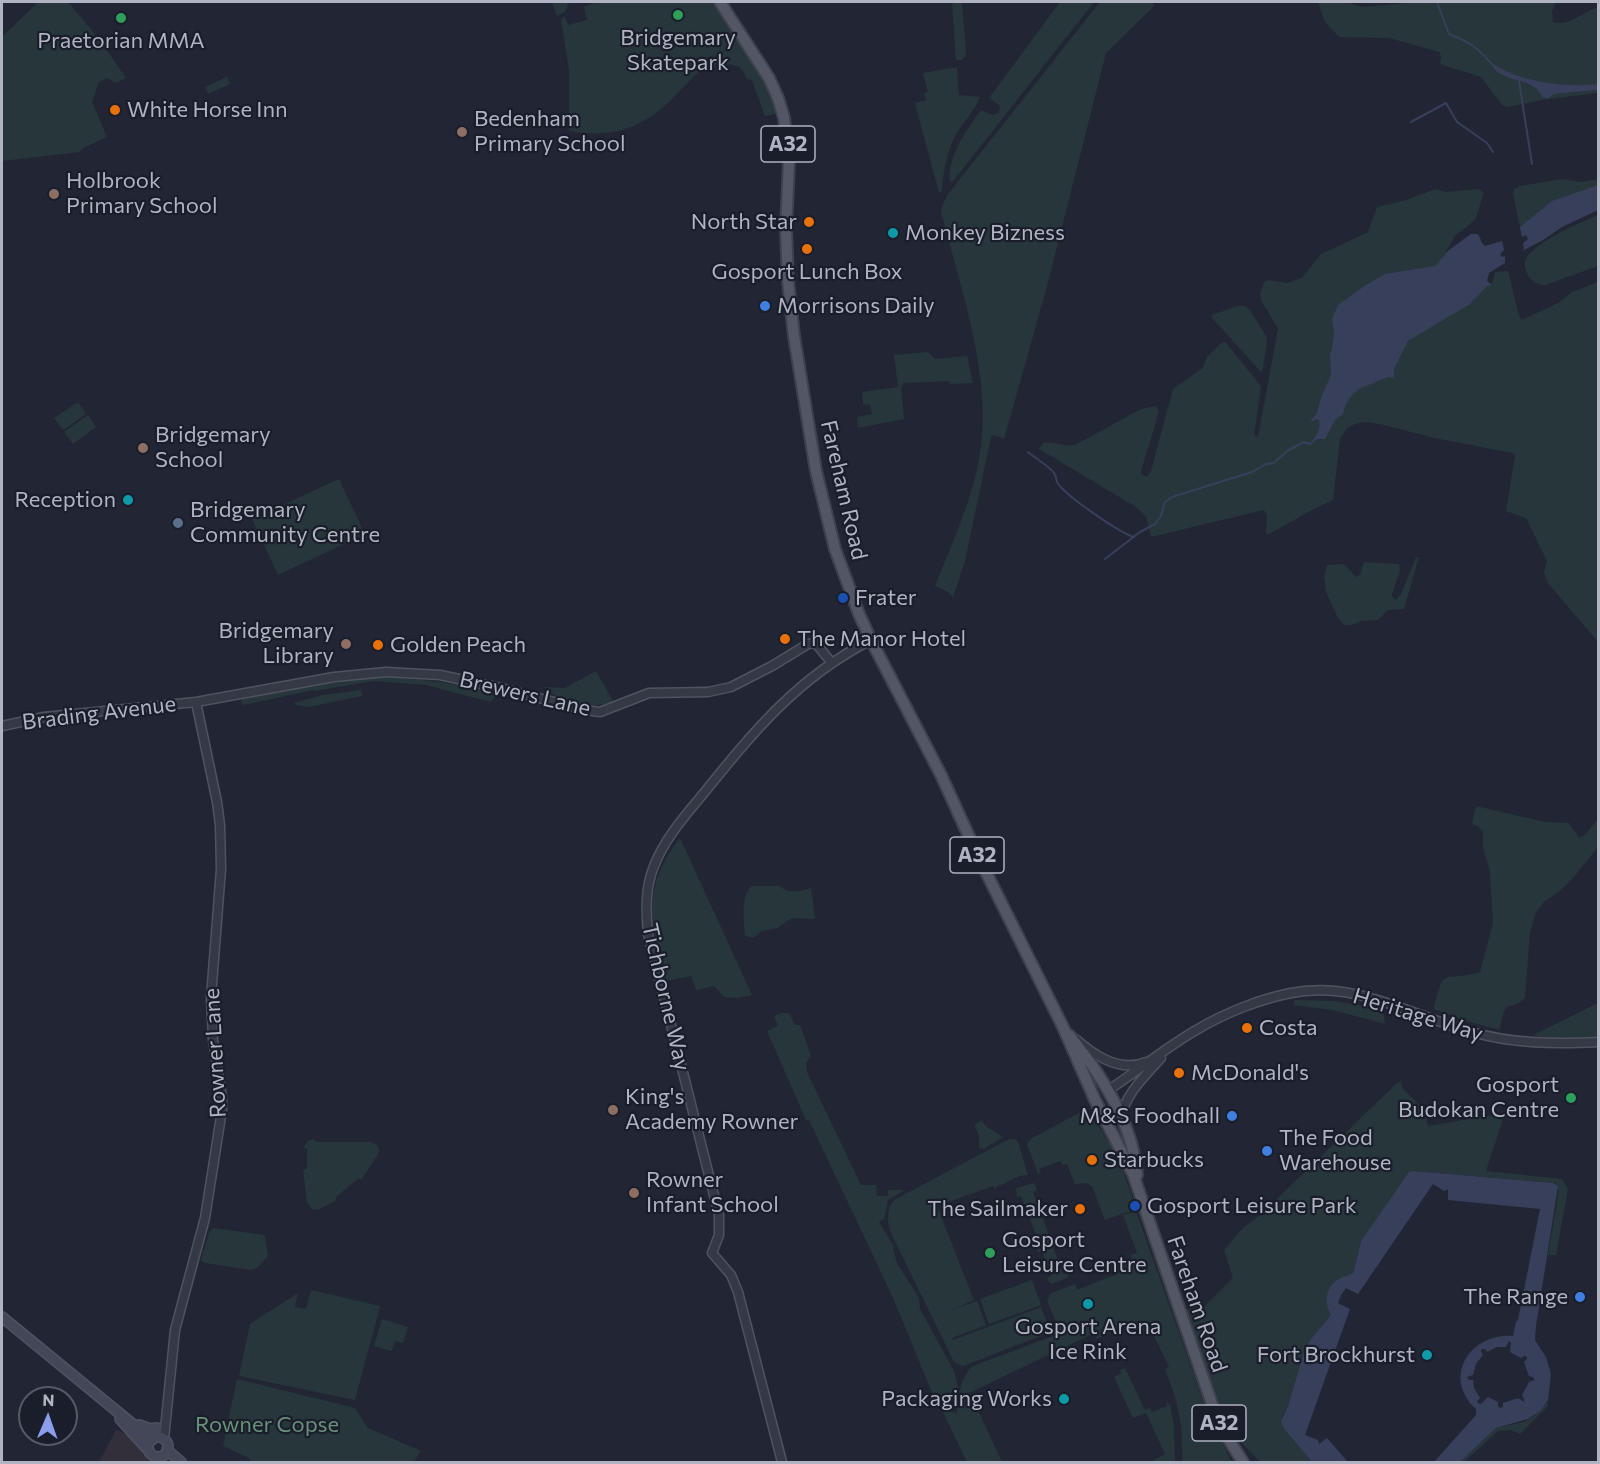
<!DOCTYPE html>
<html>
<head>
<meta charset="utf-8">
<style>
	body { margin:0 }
	#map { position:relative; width:1600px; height:1464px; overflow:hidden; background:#222634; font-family:Commissioner,sans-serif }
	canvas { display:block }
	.frame { position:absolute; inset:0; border:3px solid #afb3c2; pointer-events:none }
	.north { position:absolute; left:18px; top:1386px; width:60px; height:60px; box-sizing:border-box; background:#1a1e2a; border:2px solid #565a67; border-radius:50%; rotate:2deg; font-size:16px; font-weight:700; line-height:24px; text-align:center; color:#afb3c2 }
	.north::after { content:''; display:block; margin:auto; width:21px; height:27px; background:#8a9eec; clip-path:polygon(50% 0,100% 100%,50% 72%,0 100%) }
</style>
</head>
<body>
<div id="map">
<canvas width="1600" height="1464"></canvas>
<div class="frame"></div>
<div class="north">N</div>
</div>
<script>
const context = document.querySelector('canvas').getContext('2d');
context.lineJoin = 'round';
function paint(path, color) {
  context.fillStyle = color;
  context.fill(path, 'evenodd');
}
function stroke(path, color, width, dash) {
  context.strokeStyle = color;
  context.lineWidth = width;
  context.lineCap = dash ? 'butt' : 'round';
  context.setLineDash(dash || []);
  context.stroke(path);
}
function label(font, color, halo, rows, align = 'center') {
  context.font = font + ' Commissioner,sans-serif';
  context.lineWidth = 4.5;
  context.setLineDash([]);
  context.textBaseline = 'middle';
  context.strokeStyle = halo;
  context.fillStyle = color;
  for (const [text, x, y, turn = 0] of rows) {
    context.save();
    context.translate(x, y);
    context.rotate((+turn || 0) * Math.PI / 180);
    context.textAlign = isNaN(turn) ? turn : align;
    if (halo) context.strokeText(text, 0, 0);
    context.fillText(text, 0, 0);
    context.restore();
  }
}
paint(new Path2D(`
	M116 1430 128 1434 149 1462H99Z`), '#322f3a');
paint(new Path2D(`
	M38 2H68L99 39 126 78 116 83 107 78 99 82 92 102 107 137 83 148 80 152 2 161V37Z
	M552 2H569L565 12 557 16Z
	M597 2H721C736 29 775 85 776 114L765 116 752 80 747 79 740 67C704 54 689 84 667 104 658 112 648 119 637 124 616 135 592 135 569 131V70L561 19 565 17 568 25 587 20 584 7Z
	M952 2H962L966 54 962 60H956Z
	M1060 2H1094L954 180 950 182C946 159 967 129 981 110L992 115 999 113 1000 106 989 98Z
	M1100 2H1153L1154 6 1106 53 1046 290 1004 439 993 435 991 437 965 561 953 597 948 592 935 586C951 545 971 503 979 460 994 379 961 290 941 212L942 206 948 194Z
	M1318 2H1348L1354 5 1365 7 1416 2H1556L1552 11 1553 22C1568 27 1585 11 1598 7V84C1564 88 1520 83 1491 62 1494 66 1497 71 1500 74 1514 82 1536 80 1542 97L1548 99 1554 94 1598 90V93L1548 99 1507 107 1502 105 1481 77 1440 64 1441 56 1439 52 1389 38 1339 37 1325 22Z
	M957 67 959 95 980 97C974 111 965 120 957 133 947 149 943 173 942 191L939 193 915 103 926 100 924 93 928 92 923 73Z
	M227 77 230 84 208 94 205 87Z
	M1562 179 1581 182 1598 179V194L1575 202 1522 237 1513 194 1514 189 1520 186Z
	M1435 189 1447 192 1479 189 1484 193 1475 220 1455 236 1445 253 1474 234 1479 235 1482 243 1485 246 1502 241 1504 250 1472 265 1436 292 1405 301 1395 316 1385 320 1346 371 1338 388 1336 405 1326 420 1323 430 1311 443 1324 433 1340 404 1343 382 1386 326 1398 320 1408 308 1444 293 1481 266 1505 256V263C1497 267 1487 270 1487 281L1492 285 1495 272 1508 271 1519 316 1522 320 1560 302 1572 292 1598 282V642L1548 583 1544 572 1547 561 1526 518 1506 511 1515 456 1513 453 1434 438 1380 424 1364 422 1355 424 1347 428 1340 439 1333 500 1312 510 1269 534H1266L1267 515 1264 510 1155 536H1151L1146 517 1136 507 1039 449 1043 443C1054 441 1064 447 1075 445L1141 409 1156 406 1159 412 1141 471 1142 475 1147 477 1151 471 1173 389 1203 368 1207 357 1222 342 1226 343 1261 386 1254 435 1258 437 1278 329 1261 300 1260 294 1264 282 1269 280 1287 283 1302 278 1321 254 1368 232 1377 207 1407 200Z
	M1598 215V266L1545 285C1538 285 1534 283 1529 277 1526 272 1523 264 1526 259 1532 244 1583 221 1598 215Z
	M1238 306H1245L1250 310 1266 336 1267 341 1262 373 1212 318V315Z
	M928 352 935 359 967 356 973 383 950 384 949 381 903 383 901 388 904 419 858 428 857 417 872 414 870 404 863 405 862 392 898 387 894 355Z
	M78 402 86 414 63 430 54 418Z
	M88 415 96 427 73 444 64 432Z
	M339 479 365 534 278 575 252 519Z
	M1416 557H1419L1404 609 1388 610 1378 620 1361 621 1352 625H1344L1337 616 1326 592 1324 575 1327 565 1344 564 1356 577 1360 575 1364 562 1399 564 1400 570 1392 594V597L1396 600 1401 594Z
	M596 671 613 701C593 711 560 702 544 687L565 688Z
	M378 677C416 678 452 683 489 691L494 693 495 697 491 702 426 685 373 681 315 691 313 690 244 705 241 702 243 698 341 681Z
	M361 690 362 696 309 707 296 705 294 703 323 695Z
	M1476 806 1545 822 1569 823 1579 838 1585 835 1598 819V847L1573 878 1562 889 1544 902 1536 912 1530 933 1525 997C1512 1014 1505 993 1500 1030L1463 1020 1434 1009C1444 962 1444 984 1480 972L1493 924 1490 872 1483 847V832L1478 826 1472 824Z
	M680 838 752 995 737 998 724 997 714 986 696 990 691 976 666 981C652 924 640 888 680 838Z
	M751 886H779L787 891H802L811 888 815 919 792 918 777 928 762 931 753 938 745 936C744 919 740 900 751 886Z
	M1295 1000 1335 1001 1383 1009 1385 1024 1333 1010 1293 1005Z
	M1598 1003V1038L1548 1039 1533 1035Z
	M781 1013H789L795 1025H800L811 1056 806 1063 807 1072 861 1185H876L877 1196H888V1190H905L888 1200 884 1219 879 1222 894 1247 893 1249 897 1263 919 1298 920 1309 954 1371 958 1387 951 1402C941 1404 935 1396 930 1388L894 1300 809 1120H806L767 1031 778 1026 774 1016Z
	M1401 1082 1402 1088 1425 1110 1428 1126 1505 1113 1486 1171 1562 1179 1568 1189 1556 1255H1548L1559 1190 1555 1183 1414 1171 1408 1173 1361 1241 1353 1273C1338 1281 1329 1280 1329 1300 1328 1306 1328 1309 1331 1315L1310 1340 1303 1355 1288 1406 1282 1417 1287 1433 1312 1462H1260L1241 1442 1221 1410 1186 1311 1190 1309 1191 1304 1189 1283 1191 1280 1202 1309 1233 1278 1224 1250 1244 1227 1259 1216 1397 1083Z
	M1085 1110 1092 1115 1119 1159 1134 1202V1210L1105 1220 1092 1186 1086 1183 1075 1184 1067 1164 1062 1165 1061 1161 1039 1169 1041 1173 1038 1174 1027 1144 1032 1138Z
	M981 1120 987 1127 1003 1137 984 1149 979 1148V1135L974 1126Z
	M314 1139 316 1142H371L377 1145 380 1151 362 1179H358L337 1196 335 1201 318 1210 312 1209 307 1202 303 1170 307 1168V1148H303L308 1141Z
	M1009 1139H1015L1018 1142 1028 1175C1016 1175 1008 1183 996 1187V1190L993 1186 937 1206 974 1300 951 1310 977 1301 986 1325 952 1338 953 1340 1041 1307 1051 1332 963 1366 954 1362 890 1231C887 1221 887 1207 894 1200Z
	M1034 1183 1037 1190 1033 1192 1050 1238 1054 1237 1058 1245 1053 1247 1063 1274 1068 1273 1069 1275 1067 1278 1052 1284 1049 1282 1047 1278 1051 1276 1042 1251 1038 1252 1035 1245 1039 1242 1021 1196 1017 1197 1016 1188Z
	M1136 1211 1210 1420 1232 1462H1182C1184 1429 1178 1400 1165 1369L1169 1367 1153 1334 1149 1335 1142 1329 1135 1330 1131 1323 1097 1339 1094 1333 967 1394 973 1400 1002 1462H967L940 1406 957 1414C956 1401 962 1373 973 1366L1056 1335 1057 1324 1047 1301 1051 1293 1075 1284 1077 1290 1117 1274 1114 1268 1118 1264 1132 1258 1131 1255 1137 1253 1123 1215Z
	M213 1228 265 1235 268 1256 257 1268 251 1270 205 1263 201 1260 209 1233Z
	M1032 1280 1041 1305 989 1324 980 1299Z
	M311 1290 380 1306 355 1400 239 1376 250 1324 298 1293 295 1307 306 1309Z
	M382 1319 408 1327 403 1343 395 1341 392 1351 374 1346Z
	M1125 1368 1145 1410 1150 1408 1152 1412 1167 1406 1166 1402 1170 1405 1174 1426 1175 1462H1151L1165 1454 1146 1413 1133 1418 1114 1377 1121 1373 1120 1370Z
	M237 1379 355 1408 368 1428 421 1451 414 1462H251L249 1458 223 1446Z
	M1547 1402 1548 1406 1520 1434 1511 1430 1498 1431 1464 1462H1460L1496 1428 1524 1422 1534 1416Z`), '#27363a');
paint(new Path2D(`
	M1489 61C1519 82 1563 88 1598 84V90L1554 94 1548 99 1542 97C1536 80 1512 82 1499 73 1494 70 1492 65 1489 61Z
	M1598 185V210L1562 227 1543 240 1524 250 1523 243 1528 239 1526 235 1522 237 1520 227 1552 201Z
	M1471 234H1477C1481 237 1480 243 1485 246L1502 241 1504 250 1500 254 1502 257 1505 256V263L1489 273 1487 281 1492 285 1487 286 1470 304 1408 341 1394 369V378L1388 377 1359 389 1352 395 1346 404 1343 414 1335 420 1325 439H1318L1310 444C1315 437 1323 427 1318 419L1310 422 1317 413 1321 397 1331 375 1330 354 1332 349 1334 334 1332 319 1338 305 1366 285 1385 274 1435 266 1449 250Z
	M1414 1171 1553 1183 1558 1186 1536 1326 1535 1340 1546 1357 1551 1374 1548 1400 1540 1411 1528 1419 1496 1428 1460 1462H1434L1476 1415V1409C1442 1378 1469 1333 1513 1336L1516 1322 1518 1320 1540 1209 1448 1200V1189L1444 1191 1433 1184 1358 1294 1346 1288 1341 1295 1338 1303 1350 1309 1305 1435 1318 1440 1319 1444 1327 1438 1348 1462H1312L1284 1429 1281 1421 1288 1406 1303 1355 1310 1340 1331 1315C1324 1303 1325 1287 1339 1279 1343 1276 1348 1276 1353 1273L1361 1241 1406 1176 1409 1172ZM1509 1341 1511 1343 1510 1352 1521 1358 1524 1356H1526L1527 1359 1524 1362 1529 1376 1533 1377 1535 1380 1529 1382 1522 1395 1524 1399V1402L1518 1398 1503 1403V1407L1500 1408 1498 1406V1402L1488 1397 1481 1404 1478 1403 1477 1401 1480 1398 1474 1388 1473 1380H1469L1467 1377 1473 1375 1476 1364 1483 1355 1481 1351V1349H1485L1487 1352 1497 1347H1506Z`), '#373f5a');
stroke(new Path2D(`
	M1437 2 1449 34C1469 42 1477 47 1491 63
	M1519 81 1532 164
	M1411 122 1446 103 1457 122 1487 143 1493 152
	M1028 452C1036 459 1048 465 1054 473 1056 475 1056 479 1057 482 1064 495 1120 533 1134 537
	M1105 559 1140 532 1155 524 1161 516 1165 502 1172 497 1252 472 1266 464 1274 463 1287 451 1304 442 1310 444 1312 443`), '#373f5a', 2);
const tertiary = new Path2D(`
	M2 726 44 717 196 702 334 677 386 672 440 675 501 688 585 710 600 712 649 693 708 692 731 687 772 666 808 644 815 643 818 646 831 662
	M1077 1040C1095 1056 1120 1073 1146 1062
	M1107 1091C1138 1071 1166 1047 1198 1029 1225 1013 1260 999 1291 993 1356 980 1412 1016 1472 1032 1513 1044 1556 1044 1598 1042
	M1121 1118C1125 1094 1145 1076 1161 1058
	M164 1439 175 1330 205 1218 222 1110V1097L213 1040 211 997 221 869 220 825 217 802 196 702
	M782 1462 738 1292 731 1275 712 1253 719 1235V1215L648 934C646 910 645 888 654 866 665 838 685 816 703 794 754 731 798 677 871 640`);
const secondary = new Path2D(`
	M2 1317 152 1440
	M120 1419 149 1451
	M139 1425 150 1429 157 1428
	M148 1447a10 10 0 1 1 20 0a10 10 0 1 1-20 0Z
	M167 1450 181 1462`);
const primary = new Path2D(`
	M720 2 769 78 778 98 784 118 789 162 786 229 788 281 794 336 816 471 835 549 859 614 871 640 941 775 977 854 1063 1027 1095 1100 1133 1174 1214 1410 1222 1429 1243 1462
	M1069 1035C1101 1074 1133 1123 1137 1175`);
stroke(tertiary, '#4f5360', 11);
stroke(secondary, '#4f5360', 12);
stroke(primary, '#3e424f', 14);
stroke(tertiary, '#353945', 8);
stroke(secondary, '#434758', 9);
stroke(primary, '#535765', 10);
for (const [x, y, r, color] of [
	[678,15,6,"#2e9e5b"],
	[121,18,6,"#2e9e5b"],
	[115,110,6,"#e8710a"],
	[462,132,6,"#8d6e63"],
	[54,194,6,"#8d6e63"],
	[809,222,6,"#e8710a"],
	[893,233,6,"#0f9aa8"],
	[807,249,6,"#e8710a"],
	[765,306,6,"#3f7fe0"],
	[143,448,6,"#8d6e63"],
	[128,500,6,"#0f9aa8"],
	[178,523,6,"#5c6f8a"],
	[843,598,6,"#1a4fb4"],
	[785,639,6,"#e8710a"],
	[346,644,6,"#8d6e63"],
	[378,645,6,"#e8710a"],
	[1247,1028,6,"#e8710a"],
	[1179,1073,6,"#e8710a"],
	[1571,1098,6,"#2e9e5b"],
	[613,1110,6,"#8d6e63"],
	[1232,1116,6,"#3f7fe0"],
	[1267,1151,6,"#3f7fe0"],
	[1092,1160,6,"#e8710a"],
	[634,1193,6,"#8d6e63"],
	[1135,1206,6,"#1a4fb4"],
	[1080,1209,6,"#e8710a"],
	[990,1253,6,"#2e9e5b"],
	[1580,1297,6,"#3f7fe0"],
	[1088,1304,6,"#0f9aa8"],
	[1427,1355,6,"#0f9aa8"],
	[1064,1399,6,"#0f9aa8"]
]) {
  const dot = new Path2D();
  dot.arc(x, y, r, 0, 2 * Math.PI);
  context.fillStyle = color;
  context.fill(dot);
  stroke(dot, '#1a1e2a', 2);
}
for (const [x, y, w] of [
	[788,144,54],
	[977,855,54],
	[1219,1423,54]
]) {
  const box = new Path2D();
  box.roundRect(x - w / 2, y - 18, w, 36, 4.5);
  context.fillStyle = '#1a1e2a';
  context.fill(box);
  stroke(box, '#afb3c2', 1.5);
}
label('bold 21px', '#afb3c2', null, [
	["A32",788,144],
	["A32",977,855],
	["A32",1219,1423]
]);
label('22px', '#afb3c2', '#1a1e2a', [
	["Bridgemary",678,38,"center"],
	["Skatepark",678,63,"center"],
	["Praetorian MMA",121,41,"center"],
	["White Horse Inn",127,110],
	["Bedenham",474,119],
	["Primary School",474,144],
	["Holbrook",66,181],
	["Primary School",66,206],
	["North Star",797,222,"right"],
	["Monkey Bizness",905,233],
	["Gosport Lunch Box",807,272,"center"],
	["Morrisons Daily",777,306],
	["Bridgemary",155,435],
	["School",155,460],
	["Reception",116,500,"right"],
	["Bridgemary",190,510],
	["Community Centre",190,535],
	["Frater",855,598],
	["Bridgemary",334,631,"right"],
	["Library",334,656,"right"],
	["The Manor Hotel",797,639],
	["Golden Peach",390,645],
	["Costa",1259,1028],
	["McDonald's",1191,1073],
	["Gosport",1559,1085,"right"],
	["Budokan Centre",1559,1110,"right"],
	["King's",625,1097],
	["Academy Rowner",625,1122],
	["M&S Foodhall",1220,1116,"right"],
	["The Food",1279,1138],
	["Warehouse",1279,1163],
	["Starbucks",1104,1160],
	["Rowner",646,1180],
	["Infant School",646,1205],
	["Gosport Leisure Park",1147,1206],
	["The Sailmaker",1068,1209,"right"],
	["Gosport",1002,1240],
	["Leisure Centre",1002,1265],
	["The Range",1568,1297,"right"],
	["Gosport Arena",1088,1327,"center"],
	["Ice Rink",1088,1352,"center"],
	["Fort Brockhurst",1415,1355,"right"],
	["Packaging Works",1052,1399,"right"]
], 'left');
label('22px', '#afb3c2', '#1a1e2a', [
	["Fareham Road",844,490,77],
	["Brewers Lane",525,694,13],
	["Brading Avenue",99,713,-7],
	["Tichborne Way",666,997,77],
	["Heritage Way",1418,1015,17],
	["Rowner Lane",215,1053,-93],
	["Fareham Road",1197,1304,71]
]);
label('22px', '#699079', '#1a1e2a', [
	["Rowner Copse",267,1425]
]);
</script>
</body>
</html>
